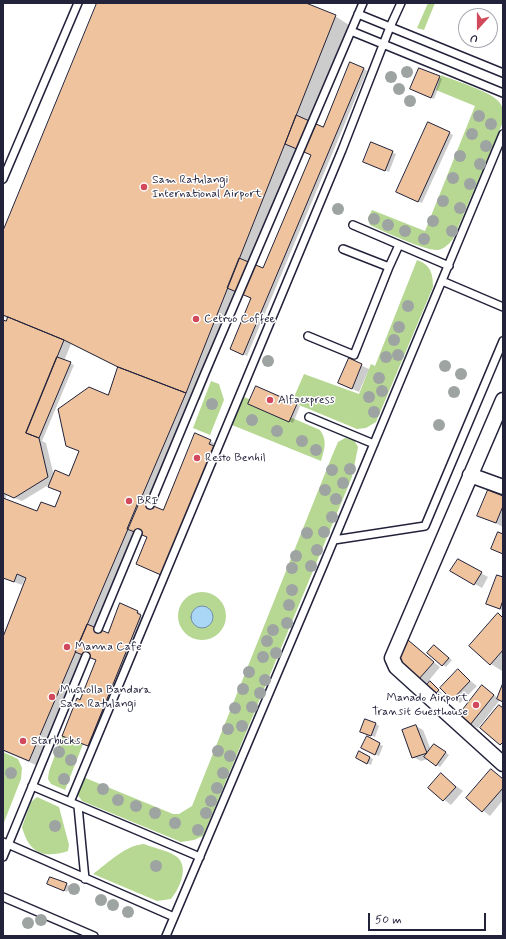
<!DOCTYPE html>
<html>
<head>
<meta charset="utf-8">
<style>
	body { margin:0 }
	#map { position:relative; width:506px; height:939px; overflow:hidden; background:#fff; font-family:Mynerve,sans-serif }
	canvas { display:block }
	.frame { position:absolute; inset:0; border:4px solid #22223b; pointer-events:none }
	.north { position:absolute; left:458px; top:8px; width:40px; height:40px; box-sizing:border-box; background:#fff; border:1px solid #a7a7b1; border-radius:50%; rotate:201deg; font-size:11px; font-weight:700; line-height:16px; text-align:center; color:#22223b }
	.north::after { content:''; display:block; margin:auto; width:14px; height:18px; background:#d1495b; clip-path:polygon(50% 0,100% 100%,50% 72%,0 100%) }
	.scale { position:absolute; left:368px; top:913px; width:118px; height:18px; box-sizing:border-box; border:2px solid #22223b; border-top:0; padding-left:5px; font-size:12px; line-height:14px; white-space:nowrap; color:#22223b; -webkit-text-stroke:3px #fff; paint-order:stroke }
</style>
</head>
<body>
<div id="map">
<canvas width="506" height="939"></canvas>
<div class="frame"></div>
<div class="north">U</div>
<div class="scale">50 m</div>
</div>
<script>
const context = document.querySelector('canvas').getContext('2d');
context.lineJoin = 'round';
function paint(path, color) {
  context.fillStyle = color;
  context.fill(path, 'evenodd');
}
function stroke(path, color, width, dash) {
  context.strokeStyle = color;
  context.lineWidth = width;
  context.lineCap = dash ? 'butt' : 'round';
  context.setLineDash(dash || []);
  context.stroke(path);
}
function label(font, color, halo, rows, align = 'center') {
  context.font = font + ' Mynerve,sans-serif';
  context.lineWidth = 3;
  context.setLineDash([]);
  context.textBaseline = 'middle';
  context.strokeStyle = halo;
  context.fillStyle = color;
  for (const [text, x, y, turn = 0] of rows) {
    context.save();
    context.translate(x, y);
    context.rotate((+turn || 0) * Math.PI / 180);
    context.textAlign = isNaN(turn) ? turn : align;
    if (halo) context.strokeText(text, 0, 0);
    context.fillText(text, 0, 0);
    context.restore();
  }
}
paint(new Path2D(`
	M428 3H435L424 30 417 28Z
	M441 75C455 81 493 92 500 103 504 109 503 115 503 122L453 239C449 244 444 249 438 250 425 251 383 231 370 225L368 218 372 210 425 231 475 106 436 90Z
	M417 260C431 265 433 274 433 287L376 422 366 428 357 429 299 405 294 397 304 374 359 394 371 364 375 366Z
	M211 381 219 384 224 400 210 435 193 428Z
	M244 397 320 430C328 441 324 450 321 461L232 425Z
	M345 438 354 440 358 447 352 477 203 836 194 840 181 842 82 801 77 794 83 777 173 814H179L192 806 332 456 338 442Z
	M178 616a24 24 0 1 1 48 0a24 24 0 1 1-48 0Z
	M62 736 83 744 65 790 51 784 48 779 49 771Z
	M3 752 18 759 22 768 21 779 3 825Z
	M37 797 59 807 69 845 68 851C43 859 29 853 22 827L31 802Z
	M144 844C154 848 166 850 174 855 191 864 180 888 171 899L157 901 93 874C107 864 125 845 144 844Z`), '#b6d892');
const water = new Path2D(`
	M191 617a11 11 0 1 1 22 0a11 11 0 1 1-22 0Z`);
paint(water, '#aad7f6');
stroke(water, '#748fab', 1);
paint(new Path2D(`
	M99 3H303L335 16 349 25 311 122 324 128 364 69 367 71 247 356 234 350 252 298 242 294 200 400 193 398 147 505 163 511 195 434 214 443 212 447 217 449 164 576 148 537 136 532 94 628 108 634 120 604 141 613 140 616 144 618 92 748 66 737 97 660 83 655 36 765 3 751V640L27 579 25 578 22 585 3 578V321L7 322 8 319 3 316V233ZM300 150 312 155 264 269 254 265ZM71 344 119 368 109 396 67 445 79 451 69 477 54 476 46 443 42 441 74 365 64 361ZM50 484 49 487 62 493 56 508 38 513 5 500 7 495 22 501Z
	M439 77 442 79 434 99 415 91Z
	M449 133 453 135 422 203 401 194Z
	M371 143 396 154 389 172 367 163Z
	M349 360 369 369 359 392 339 383Z
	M256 387 300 406 293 423 249 404Z
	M503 497V527L479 515Z
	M458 560 488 577 482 588 452 571Z
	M503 578V611L488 603Z
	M498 615 503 618 502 671 491 664Z
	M408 642 440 667 426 684 419 679Z
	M437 648 452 660 446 667 443 665Z
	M458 671 477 686 460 703 453 699Z
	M430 683 442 693 438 697 434 695Z
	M503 686V702L500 700 478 728 470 724 482 687 498 698Z
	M376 724 379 726 375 737 361 732Z
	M416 726 423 730 431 750 438 747 449 755 440 767 428 759 421 761 413 757Z
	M367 738 383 746 379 756 366 750Z
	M359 753 373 759 371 765 360 760Z
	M491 771 503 778V800L490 816 467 798Z
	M441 775 463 791 451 805 429 788Z
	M48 884H66L70 886 67 892Z`), '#0003');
const building = new Path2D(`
	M97 3H306L336 15 186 393 118 367 64 340 3 315V231Z
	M350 62 364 68 243 355 230 349 251 298 227 288 239 258 263 268 311 155 285 144 296 115 323 127Z
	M419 68 440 76 431 98 410 89Z
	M428 122 450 132 418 202 396 192Z
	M371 142 393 151 385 171 363 162Z
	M8 317 64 340 26 433 39 438 48 477 14 498 3 493V320L6 321Z
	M57 357 71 362 39 438 26 433Z
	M349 358 362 364 352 389 338 383Z
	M118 367 186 393 29 761 3 750V637L26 578 17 574 14 582 3 578V498L37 511 41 502 55 507 61 492 48 487 55 470 69 476 79 451 66 446 58 409 89 387 108 395Z
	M256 386 297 404 289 422 248 404Z
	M195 433 211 440 209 444 214 446 161 575 136 564 147 537 127 529 139 500 163 510Z
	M488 490 503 496V506L496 523 477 516Z
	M498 532 503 534V554L491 549Z
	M458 559 482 572 474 585 450 571Z
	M497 575 503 577V600L500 609 486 604Z
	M120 603 138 611 137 613 141 615 88 746 62 736 77 698 80 700 96 660 75 652 87 624 108 633Z
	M498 613 503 618V650L490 665 469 646Z
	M408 640 434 662 418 680 393 658Z
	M434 645 449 658 442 666 427 653Z
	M458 669 470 681 452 700 440 688Z
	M430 681 439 690 434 695 425 687Z
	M503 683V702L497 699Z
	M482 685 494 695 470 725 458 716Z
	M499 705 503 708V742L500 745 480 728Z
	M365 719 376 723 371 736 360 732Z
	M416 725 427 753 412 758 402 730Z
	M367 736 380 743 375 755 361 748Z
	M434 744 446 752 436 766 424 757Z
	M359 751 370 757 367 764 356 758Z
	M491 769 503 779V788L482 812 466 798Z
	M441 773 456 787 443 801 428 788Z
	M50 877 67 883 64 891 47 884Z`);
paint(building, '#eec39d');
stroke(building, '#22223b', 1);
const lane = new Path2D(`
	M358 14 503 73
	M351 31 503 93
	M3 179 78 3
	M353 225 449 266
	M389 267 399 245
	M442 281 503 307
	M308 336 354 355 389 267 343 249
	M309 417 374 444
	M150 505 205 373 363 3
	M334 540 425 526 503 341
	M98 629 138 533
	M32 786 200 857
	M70 802 342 150 390 27 401 3
	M78 806 85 879
	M3 842 174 917
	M3 857 86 656
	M3 897 94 936
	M166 936 323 566 503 134`);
const street = new Path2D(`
	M503 400 392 658 396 667 503 764
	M470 475 503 487`);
stroke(lane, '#22223b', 10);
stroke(street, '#22223b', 17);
stroke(lane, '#fff', 7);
stroke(street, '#fff', 14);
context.fillStyle = '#9ea4a2';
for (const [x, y] of [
	[407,72],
	[391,77],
	[399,89],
	[410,101],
	[479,116],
	[491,124],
	[472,134],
	[486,146],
	[460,156],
	[480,164],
	[453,178],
	[470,184],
	[443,201],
	[460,208],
	[338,209],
	[374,219],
	[433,221],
	[388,225],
	[405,231],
	[452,231],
	[424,239],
	[408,306],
	[399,327],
	[394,340],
	[398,355],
	[386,357],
	[268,361],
	[445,366],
	[461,374],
	[379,378],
	[382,391],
	[454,392],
	[369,397],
	[212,404],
	[374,412],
	[252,420],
	[439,425],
	[277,431],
	[302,441],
	[316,450],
	[350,469],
	[332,470],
	[343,483],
	[325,490],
	[336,499],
	[332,517],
	[324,532],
	[307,533],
	[317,550],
	[296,556],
	[311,566],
	[292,568],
	[292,590],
	[289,605],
	[287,623],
	[273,630],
	[267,641],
	[276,653],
	[263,657],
	[249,672],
	[265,680],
	[243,689],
	[260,693],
	[252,707],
	[235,708],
	[242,726],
	[228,729],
	[218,751],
	[59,752],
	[230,756],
	[71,760],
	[11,773],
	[223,773],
	[64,779],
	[217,788],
	[103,789],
	[118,800],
	[211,801],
	[136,806],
	[155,813],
	[206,813],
	[175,823],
	[55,826],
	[198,830],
	[156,866],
	[74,889],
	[101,900],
	[113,905],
	[128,912],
	[41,920],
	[28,923]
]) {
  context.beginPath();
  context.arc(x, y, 6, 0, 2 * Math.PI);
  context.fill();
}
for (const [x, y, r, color] of [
	[144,187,4,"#d1495b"],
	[196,319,4,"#d1495b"],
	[270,400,4,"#d1495b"],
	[197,458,4,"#d1495b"],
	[129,501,4,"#d1495b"],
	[67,647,4,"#d1495b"],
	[52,697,4,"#d1495b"],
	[476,705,4,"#d1495b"],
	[23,741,4,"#d1495b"]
]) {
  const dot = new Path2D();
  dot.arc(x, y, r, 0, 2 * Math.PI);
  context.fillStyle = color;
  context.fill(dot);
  stroke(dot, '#fff', 1.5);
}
label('12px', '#22223b', '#fff', [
	["Sam Ratulangi",152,180],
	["International Airport",152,194],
	["Cetroo Coffee",204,319],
	["Alfaexpress",278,400],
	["Resto Benhil",205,458],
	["BRI",137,501],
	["Manna Cafe",75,647],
	["Musholla Bandara",60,690],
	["Sam Ratulangi",60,704],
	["Manado Airport",468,698,"right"],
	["Transit Guesthouse",468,712,"right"],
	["Starbucks",31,741]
], 'left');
</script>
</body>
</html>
